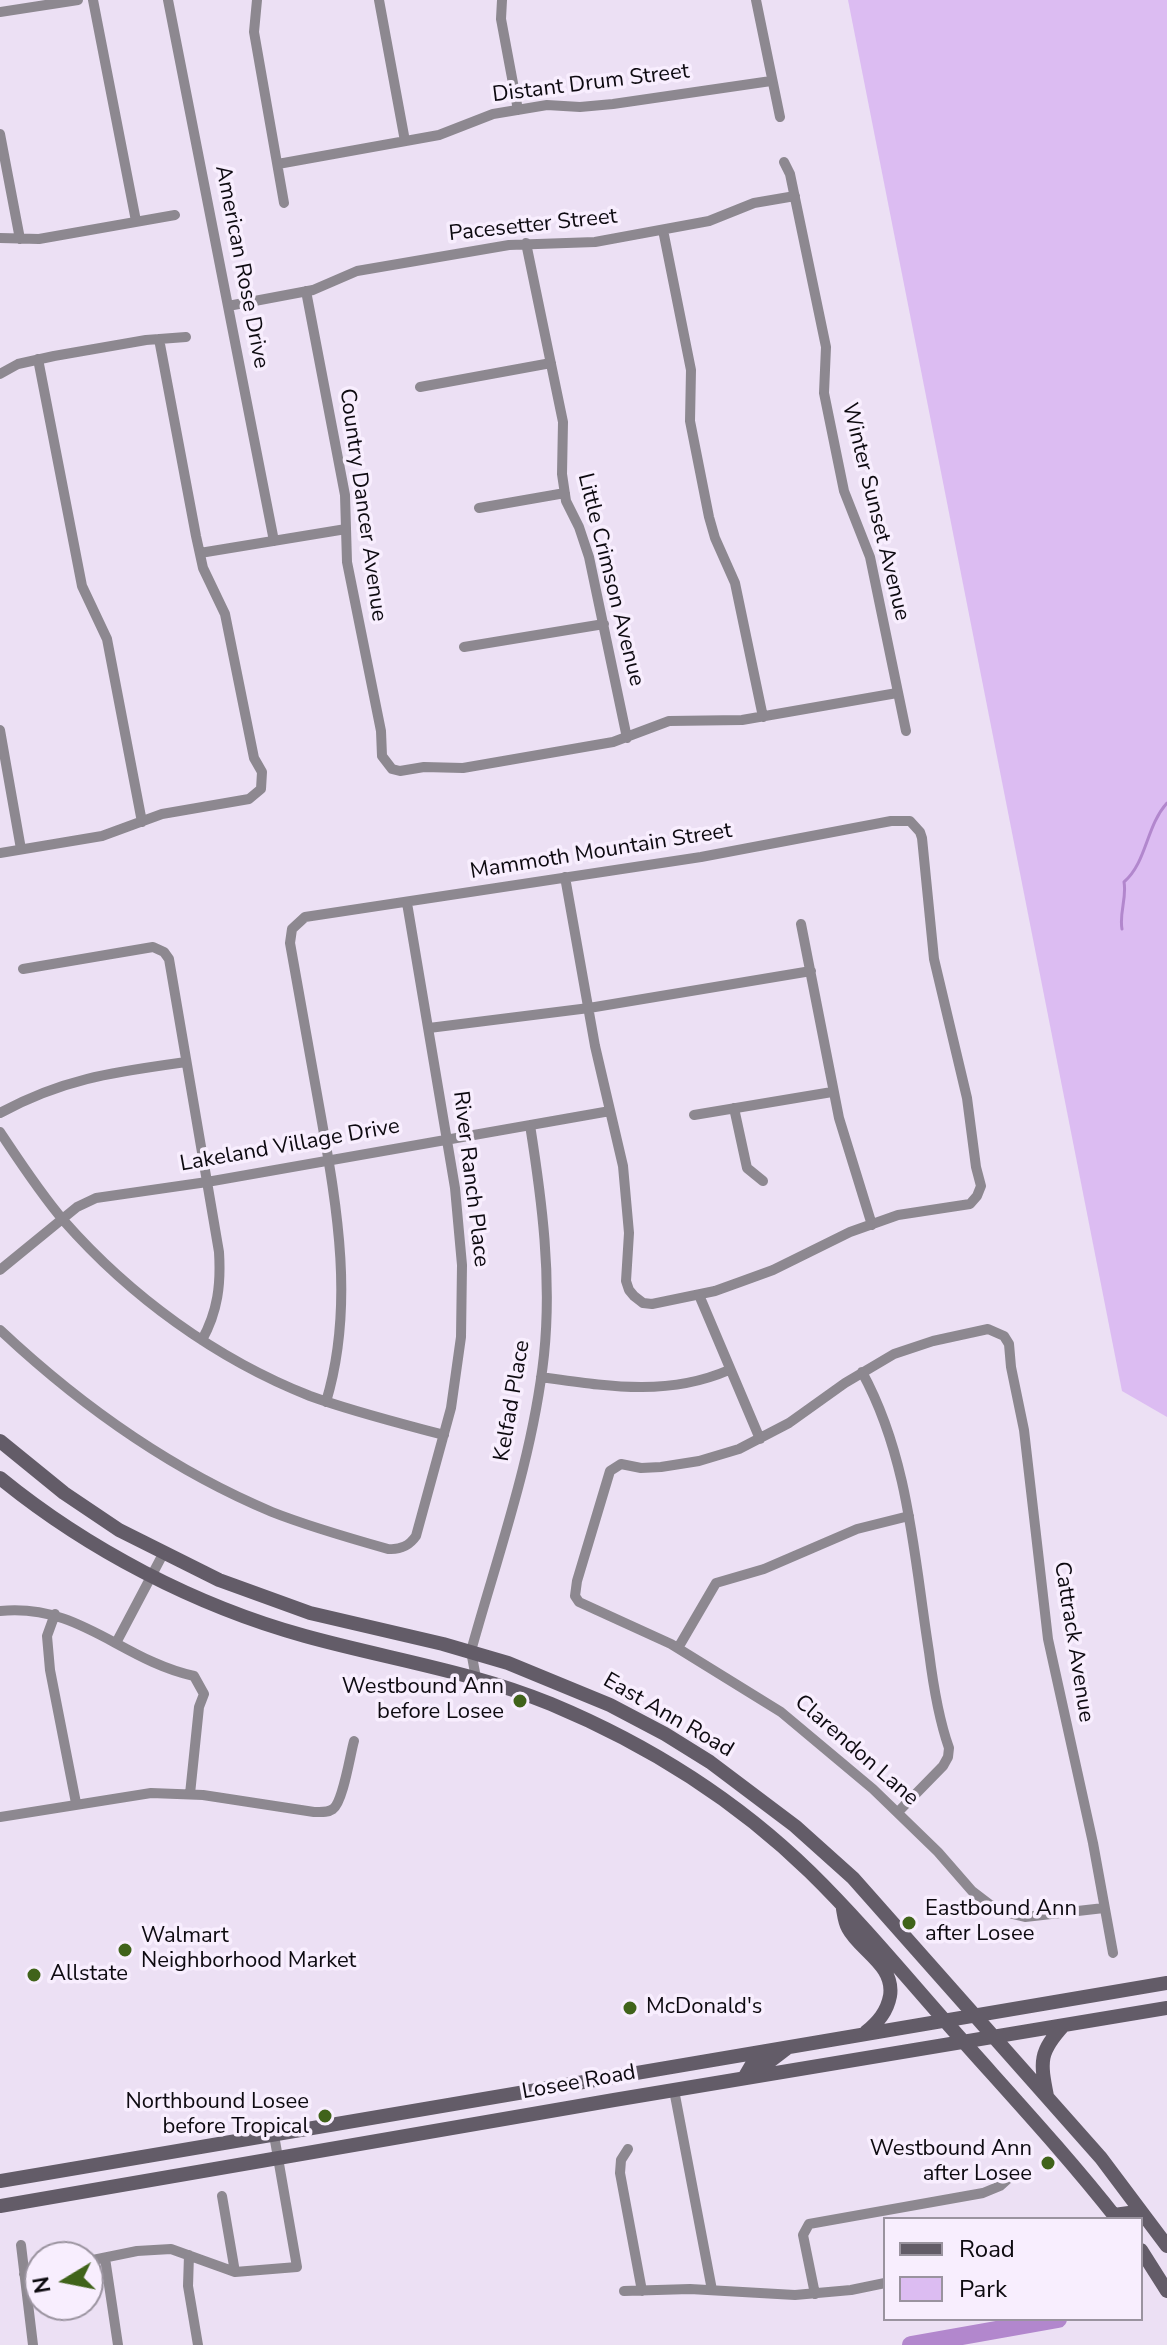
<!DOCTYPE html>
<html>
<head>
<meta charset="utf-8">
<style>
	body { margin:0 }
	#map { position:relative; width:1167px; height:2345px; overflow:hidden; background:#ece0f4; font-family:"Nunito Sans",sans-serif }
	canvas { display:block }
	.legend { position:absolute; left:883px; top:2217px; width:260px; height:104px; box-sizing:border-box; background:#f8eefe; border:2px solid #9a939f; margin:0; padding:10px 14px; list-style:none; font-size:24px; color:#0d0a10 }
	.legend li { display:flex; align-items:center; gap:16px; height:40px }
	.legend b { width:40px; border:2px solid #9a939f }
	.north { position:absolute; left:24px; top:2241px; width:80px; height:80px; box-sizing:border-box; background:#f8eefe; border:2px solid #9a939f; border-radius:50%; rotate:260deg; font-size:22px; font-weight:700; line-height:32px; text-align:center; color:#0d0a10 }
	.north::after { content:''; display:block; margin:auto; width:28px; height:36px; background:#40631a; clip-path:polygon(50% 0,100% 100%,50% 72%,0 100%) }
</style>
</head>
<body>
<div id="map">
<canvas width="1167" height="2345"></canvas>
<ul class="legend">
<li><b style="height:10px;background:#635c68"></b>Road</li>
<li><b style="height:22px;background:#dcbcf2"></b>Park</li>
</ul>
<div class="north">N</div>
</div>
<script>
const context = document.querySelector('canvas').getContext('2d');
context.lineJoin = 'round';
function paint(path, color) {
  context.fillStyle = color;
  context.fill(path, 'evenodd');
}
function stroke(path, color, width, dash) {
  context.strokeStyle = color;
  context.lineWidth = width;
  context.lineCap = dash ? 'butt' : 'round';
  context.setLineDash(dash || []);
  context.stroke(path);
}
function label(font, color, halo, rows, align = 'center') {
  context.font = font + ' "Nunito Sans",sans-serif';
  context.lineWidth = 7;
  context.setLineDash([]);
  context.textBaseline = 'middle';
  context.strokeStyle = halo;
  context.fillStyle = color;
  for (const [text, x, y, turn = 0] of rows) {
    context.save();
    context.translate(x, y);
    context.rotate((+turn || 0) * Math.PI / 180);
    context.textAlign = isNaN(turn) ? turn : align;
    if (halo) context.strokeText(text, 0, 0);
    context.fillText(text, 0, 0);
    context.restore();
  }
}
paint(new Path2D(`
	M848 0H1167V1417L1122 1391Z`), '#dcbcf2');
stroke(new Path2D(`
	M1122 929C1119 913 1127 898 1124 882 1147 862 1146 826 1167 803`), '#b287cd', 3);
stroke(new Path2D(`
	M911 2345 1058 2319`), '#b287cd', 18);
stroke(new Path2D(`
	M93 0 136 221
	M168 0 274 541
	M257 0 254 32 284 203
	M379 0 405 141
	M502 0 501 19 518 110
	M756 0 780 117
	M0 12 78 0
	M0 134 20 239
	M784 162 790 174 826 347 824 393 844 491 870 557 906 731
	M278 164 439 135 493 114 547 105 580 107 613 104 771 81
	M663 230 691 370 690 421 709 517 715 538 735 583 763 717
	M0 238 39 239 175 215
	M526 243 563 422 562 474 566 501 579 527 589 557 627 738
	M306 291 345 495 347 562 381 731 382 756 392 769 400 771 424 767 463 768 613 742 669 721 742 720 897 693
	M228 306 313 290 357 271 509 245 595 242 709 221 754 203 795 196
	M38 359 82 586 107 639 142 822
	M0 374 18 364 54 356 146 340 186 337
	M420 387 551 363
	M479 508 565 493
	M200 553 346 529
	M464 647 604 624
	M0 730 21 849
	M0 853 102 836 162 814 249 799 261 789 262 772 254 758 225 614 203 568 196 536 159 339
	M801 924 839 1118 872 1225
	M23 969 153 947 164 952 169 959 219 1252C221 1284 218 1311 202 1340
	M429 1028 589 1008 811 971
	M734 1108 747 1168 763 1181
	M0 1113C64 1078 115 1072 186 1062
	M694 1115 832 1092
	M0 1132C20 1162 40 1193 64 1221 130 1296 216 1359 310 1396 354 1412 399 1423 444 1435
	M0 1270 77 1207 96 1198 207 1182 610 1111
	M699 1295 760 1439
	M0 1330C81 1406 169 1469 272 1512 310 1527 349 1538 388 1549 401 1550 409 1546 416 1536L451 1408 461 1337 462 1265 455 1188 407 903
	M862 1372C909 1458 914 1557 929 1652 933 1684 938 1717 949 1748L948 1757 943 1766 898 1812
	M541 1377C606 1386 667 1397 729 1370
	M326 1402C355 1306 337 1207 320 1111 310 1055 300 999 290 943L292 929 305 917 701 857 891 821H910L920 832 922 838 934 959 967 1098 976 1167 981 1186 977 1196 970 1204 898 1215 850 1232 773 1270 740 1282 715 1291 652 1304 643 1303 634 1296 629 1290 626 1281 629 1233 623 1166 595 1046 565 877
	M0 1611C80 1603 121 1660 194 1676L204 1694 199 1707 190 1794
	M55 1614 47 1636 50 1670 76 1803
	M116 1643 163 1554
	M678 1648 716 1583 764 1569 857 1529 909 1516
	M476 1678 471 1651C498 1554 533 1457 544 1355 552 1278 542 1201 530 1125
	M0 1817 151 1793 203 1795 314 1812C321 1812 327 1813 333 1809 343 1802 350 1755 354 1741
	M1104 1908 1025 1917 1004 1912 989 1904 972 1891 938 1852 873 1789 781 1712 671 1644 579 1602 575 1596 577 1581 610 1471 621 1464 641 1468 661 1467 699 1461 739 1449 789 1423 845 1383 894 1354 933 1341 988 1329 1004 1336 1009 1344 1011 1367 1024 1430 1048 1639 1093 1843 1113 1953
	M674 2090 712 2290
	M628 2149 621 2160 620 2173 642 2291
	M222 2196 235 2272
	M21 2245 33 2345
	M189 2255 188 2286 198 2345
	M105 2258 118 2345
	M88 2261 137 2251 171 2249 235 2272 297 2267 274 2135
	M24 2274 40 2271
	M624 2291 690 2289 795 2295 851 2290 885 2283
	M815 2294 803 2235 809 2224 983 2193 1000 2186 1010 2177`), '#8d8890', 10);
stroke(new Path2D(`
	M0 1441 64 1493 119 1530 219 1580 310 1613 443 1644 508 1663 610 1705 665 1734 710 1762 795 1826 853 1878 1101 2158 1167 2246
	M0 1478C87 1549 196 1606 305 1636 388 1659 471 1671 551 1704 647 1744 736 1800 810 1872 861 1922 907 1978 954 2031 1009 2093 1066 2154 1117 2219
	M843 1909C844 1915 845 1923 848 1928 860 1951 895 1965 890 1996 887 2012 878 2022 866 2032
	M744 2078 751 2066 769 2062 786 2049
	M1047 2096C1040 2061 1039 2052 1064 2025
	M0 2181 1167 1983
	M0 2206 614 2100 1167 2008
	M1114 2215 1129 2213 1136 2219
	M1141 2250 1167 2291`), '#635c68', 14);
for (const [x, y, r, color] of [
	[520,1701,8,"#40631a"],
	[909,1923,8,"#40631a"],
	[125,1950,8,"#40631a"],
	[34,1975,8,"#40631a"],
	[630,2008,8,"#40631a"],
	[325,2116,8,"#40631a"],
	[1048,2163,8,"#40631a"]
]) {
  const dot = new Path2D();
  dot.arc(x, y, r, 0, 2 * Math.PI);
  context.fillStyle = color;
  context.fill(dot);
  stroke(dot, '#f8eefe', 3);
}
label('22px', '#0d0a10', '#f8eefe', [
	["Distant Drum Street",591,84,-7],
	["Pacesetter Street",533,226,-6],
	["American Rose Drive",241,267,79],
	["Country Dancer Avenue",362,505,82],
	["Winter Sunset Avenue",875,512,76],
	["Little Crimson Avenue",610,580,76],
	["Mammoth Mountain Street",601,852,-9],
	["Lakeland Village Drive",290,1146,-10],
	["River Ranch Place",470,1179,83],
	["Kelfad Place",513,1401,-80],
	["Cattrack Avenue",1073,1642,81],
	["East Ann Road",668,1716,30],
	["Clarendon Lane",856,1751,41],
	["Losee Road",579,2083,-10]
]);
label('22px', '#0d0a10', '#f8eefe', [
	["Westbound Ann",504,1688,"right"],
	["before Losee",504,1713,"right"],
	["Eastbound Ann",925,1910],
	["after Losee",925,1935],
	["Walmart",141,1937],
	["Neighborhood Market",141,1962],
	["Allstate",50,1975],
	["McDonald's",646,2008],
	["Northbound Losee",309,2103,"right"],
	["before Tropical",309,2128,"right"],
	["Westbound Ann",1032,2150,"right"],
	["after Losee",1032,2175,"right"]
], 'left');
</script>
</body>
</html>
